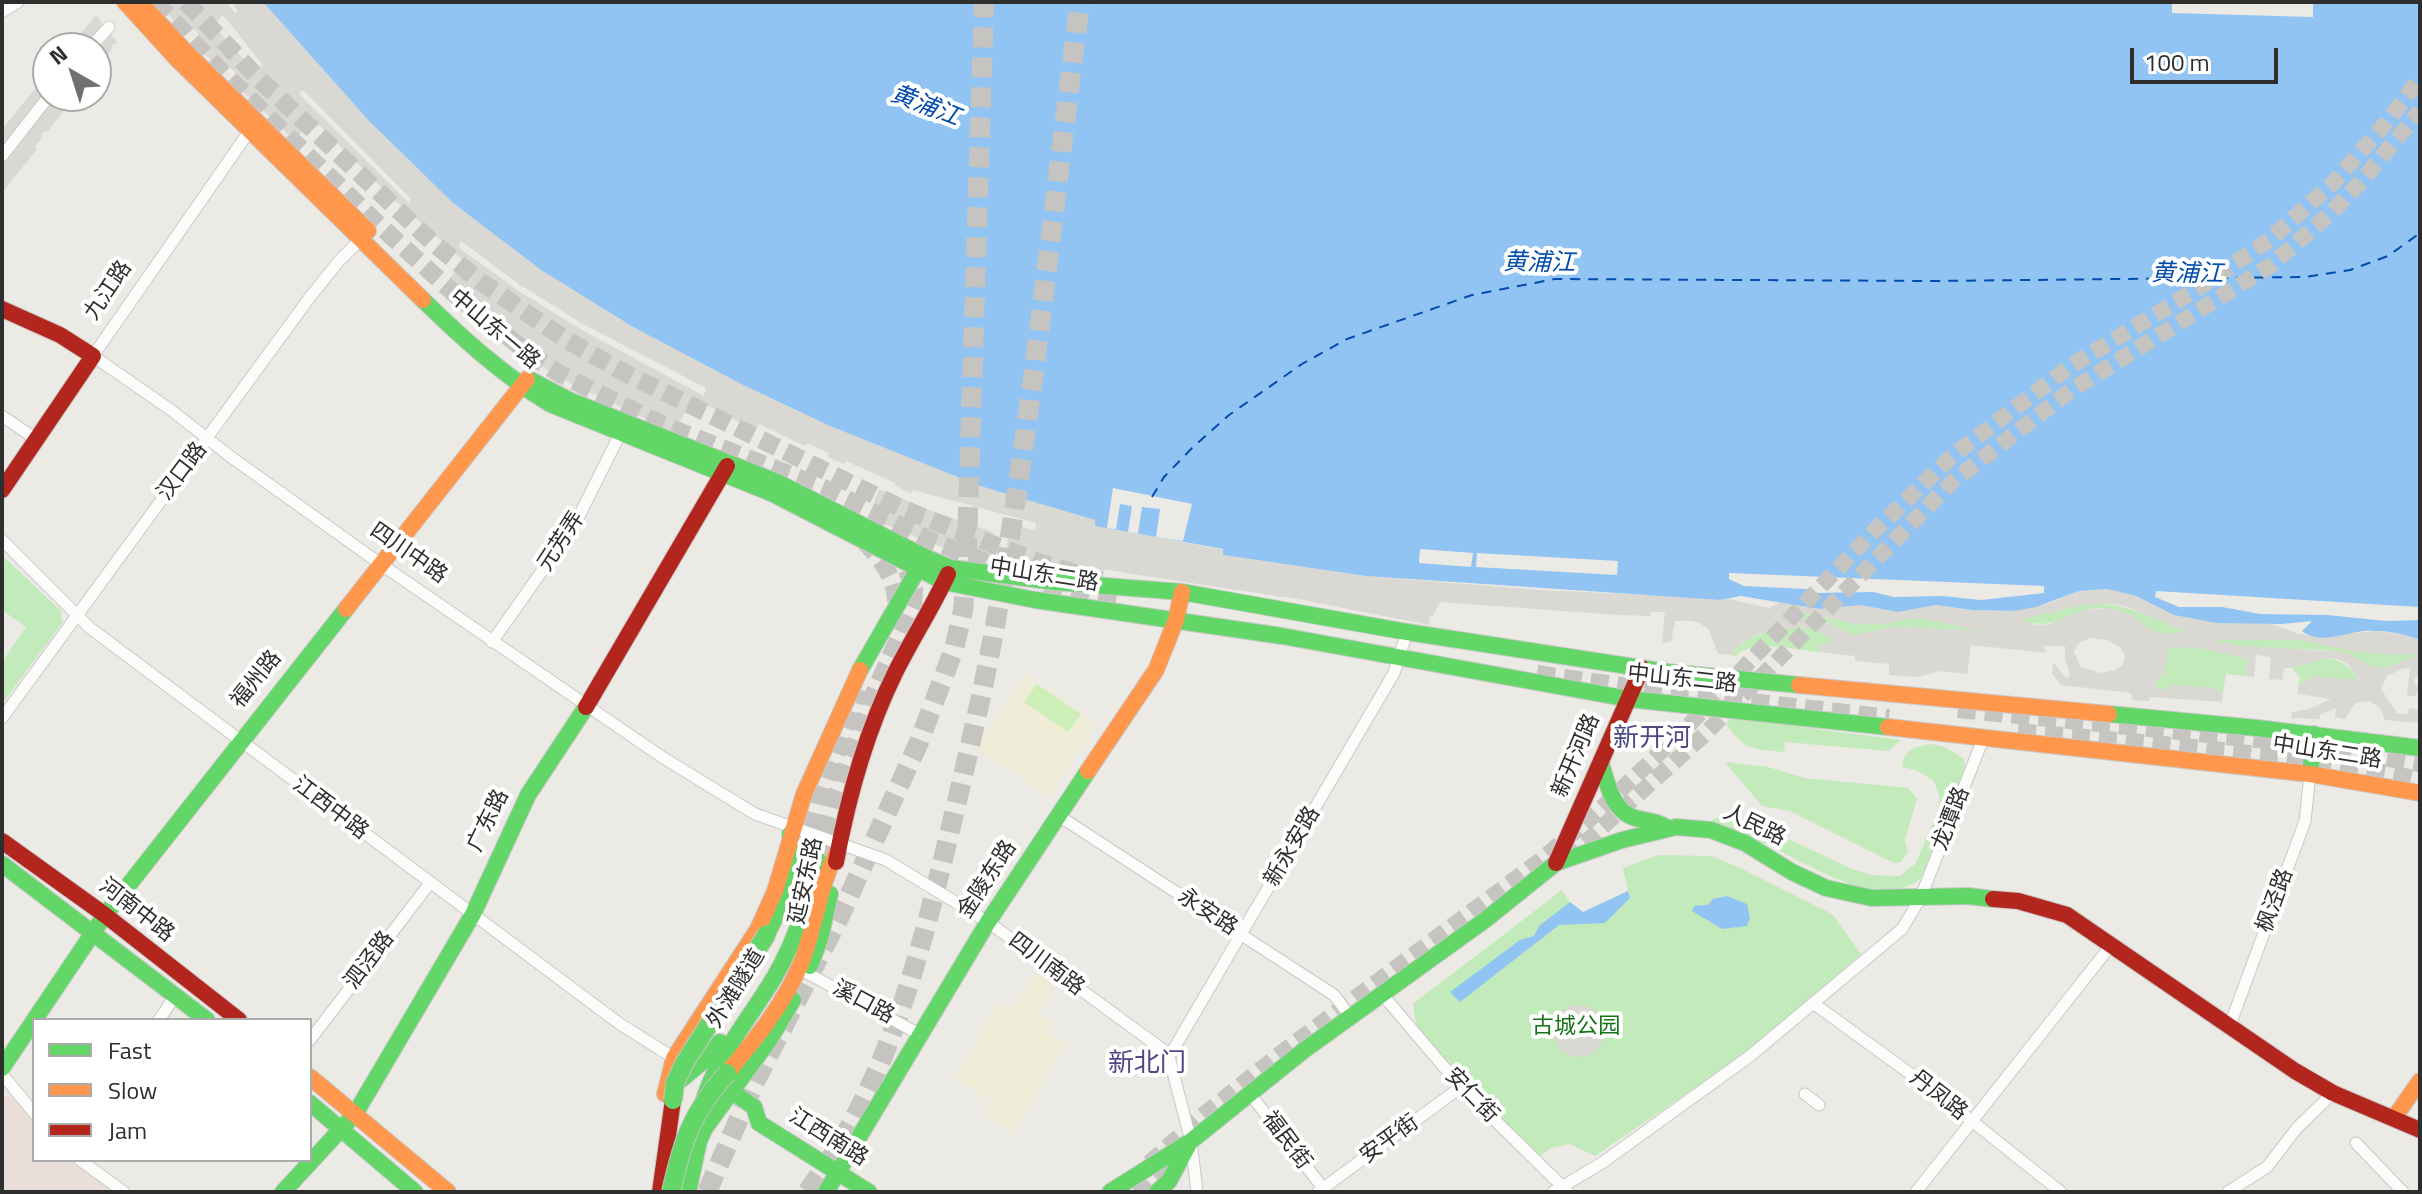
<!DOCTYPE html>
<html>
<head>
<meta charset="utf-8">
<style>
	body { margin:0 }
	#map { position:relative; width:2422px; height:1194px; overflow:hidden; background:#eceae4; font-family:"Titillium Web",sans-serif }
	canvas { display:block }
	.frame { position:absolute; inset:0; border:4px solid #2e2e2e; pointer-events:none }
	.legend { position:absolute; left:32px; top:1018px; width:280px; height:144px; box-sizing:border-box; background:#fff; border:2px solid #ababab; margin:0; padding:10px 14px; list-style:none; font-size:24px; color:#2e2e2e }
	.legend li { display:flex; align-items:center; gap:16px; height:40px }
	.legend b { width:40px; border:2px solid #ababab }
	.north { position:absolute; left:32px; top:32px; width:80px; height:80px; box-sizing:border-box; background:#fff; border:2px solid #ababab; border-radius:50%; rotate:321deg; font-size:22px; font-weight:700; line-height:32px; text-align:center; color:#2e2e2e }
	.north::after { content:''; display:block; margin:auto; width:28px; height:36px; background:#70706e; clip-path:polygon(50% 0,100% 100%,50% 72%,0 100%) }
	.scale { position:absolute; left:2130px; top:48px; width:148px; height:36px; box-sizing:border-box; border:4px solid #2e2e2e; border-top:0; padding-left:10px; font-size:24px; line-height:28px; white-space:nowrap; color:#2e2e2e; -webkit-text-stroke:6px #fff; paint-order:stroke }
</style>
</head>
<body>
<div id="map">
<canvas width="2422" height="1194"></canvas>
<div class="frame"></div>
<ul class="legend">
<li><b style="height:10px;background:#63d668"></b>Fast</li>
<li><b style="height:10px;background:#ff974d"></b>Slow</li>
<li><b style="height:10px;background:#b3261e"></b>Jam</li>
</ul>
<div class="north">N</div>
<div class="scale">100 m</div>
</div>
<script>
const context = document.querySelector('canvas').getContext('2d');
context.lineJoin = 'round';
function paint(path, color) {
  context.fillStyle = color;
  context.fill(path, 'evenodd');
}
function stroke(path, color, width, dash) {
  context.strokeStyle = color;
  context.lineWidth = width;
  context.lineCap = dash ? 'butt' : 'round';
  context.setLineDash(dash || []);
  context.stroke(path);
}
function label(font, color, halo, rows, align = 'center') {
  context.font = font + ' "Titillium Web","Noto Sans SC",sans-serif';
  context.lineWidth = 8;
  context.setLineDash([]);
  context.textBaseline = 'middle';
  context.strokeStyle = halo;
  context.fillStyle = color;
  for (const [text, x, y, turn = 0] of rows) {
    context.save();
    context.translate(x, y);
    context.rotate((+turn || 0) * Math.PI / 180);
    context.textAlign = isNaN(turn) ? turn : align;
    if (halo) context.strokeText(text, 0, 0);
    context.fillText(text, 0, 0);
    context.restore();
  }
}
paint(new Path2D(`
	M1025 674 1097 724 1049 797 975 747Z
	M1037 972 1054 984 1038 1012 1056 1023 1048 1033 1066 1045 1012 1133 984 1118 993 1101 953 1079 998 1005 1003 1008 1007 1002 1015 1006Z`), '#efedd8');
paint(new Path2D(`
	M13 1094 34 1119V1160H71L114 1192H2V1098Z`), '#eaded9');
paint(new Path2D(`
	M2 555 61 611 62 623 2 704V662L26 627 2 610Z
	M2088 604C2124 602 2156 618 2188 633 2180 633 2171 635 2163 634 2141 630 2128 609 2105 608 2071 606 2056 635 2019 619Z
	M1801 612 1858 624H1884L1906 619H1924L1986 631 1898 627 1853 635 1825 622 1787 616Z
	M1802 627 1816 630 1834 640 1819 647V652C1794 650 1756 638 1735 656L1730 655C1749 633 1774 628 1802 627Z
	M2213 639 2299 640 2375 653H2420V657C2405 657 2393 669 2378 668 2360 667 2349 652 2331 651 2306 648 2230 651 2213 639Z
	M2182 646 2217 651 2247 659 2246 676 2226 674 2223 693 2214 688 2163 690 2155 688 2157 679 2164 673 2168 647Z
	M2326 658C2343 660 2350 667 2360 681L2314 676 2298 686 2300 678 2292 668Z
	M1729 719 1748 720 1901 740 1888 751 1785 742 1784 752C1754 749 1744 751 1726 724Z
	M1932 744 1945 747 1964 759 1965 775 1922 877C1880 915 1805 861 1763 843 1747 836 1732 831 1716 827L1712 820 1720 816 1780 835 1852 869 1872 875 1900 876 1916 863 1938 810 1940 799 1934 781 1916 770 1902 767C1904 749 1916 746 1932 744Z
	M1725 762 1768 767 1805 778 1908 788 1917 799 1905 840 1908 852 1901 862 1894 863 1790 811 1762 806Z
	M1658 855 1712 856 1738 867 1832 914 1861 954 1748 1052 1595 1156 1570 1144 1551 1148 1535 1160 1418 1036 1413 1004 1562 890 1570 902 1583 912 1628 891 1623 868Z`), '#c3eaba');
paint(new Path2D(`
	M1037 684 1081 714 1068 732 1024 702Z`), '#cdeeb7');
paint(new Path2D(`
	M158 2H226L235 13 238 11 231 2H263L369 121 453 203 541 270 633 327 743 385 830 426 980 486 1096 520 1095 526 1224 550 1223 555 1366 576 1540 590 1672 596 1720 600 1729 599 1769 608 1777 604 1779 602 1776 601 1820 609 1861 605 1909 610 1936 605 1972 610 2014 611 2050 603 2079 591 2107 589 2136 596 2174 615 2207 621 2272 624 2296 633 2317 637 2375 631 2402 634 2420 640V653L2404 655 2357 652 2299 640H2213L2241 646 2344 652 2375 668 2389 667 2412 657H2420V675L2413 680 2418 687 2416 696H2407L2410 668 2402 669 2387 676 2381 689 2397 713 2408 714 2409 708 2420 710V723L2385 720 2380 708 2369 701 2355 703 2345 719 2335 717 2336 708 2321 714 2319 719 2291 718 2292 712 2309 709 2331 699 2298 694V686L2314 676 2360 680 2347 664 2338 659 2326 658 2292 668H2284L2282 680 2269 679 2271 657 2256 655 2254 677 2246 676 2247 659 2200 648 2169 647 2164 673 2157 679 2155 688 2163 690 2175 685 2215 688 2223 693 2222 702 2151 697 2149 701 2132 700 2131 693 2061 685 2052 674 2053 662 2067 679 2070 674 2065 660V646H2043L2047 653 1971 645 1967 674 1941 671 1917 677 1889 675V664L1855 661V656L1819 652V647L1833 640 1816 630 1802 627 1758 634 1743 642 1730 655 1718 654 1709 630 1700 623 1691 621H1675L1671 642 1662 643 1665 612H1651L1650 616 1618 615 1440 602 1433 616 1429 617 1430 625 1303 600 1152 577 1108 570 1065 573 1010 563 1006 558 1009 522 1035 531 1036 523 913 490 911 494 895 485V483L846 461 844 464 828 457 829 453 807 443 805 446 759 424 755 431 692 397 675 433 568 382 539 365 501 337 444 286 463 260 389 195 314 120 294 140 241 90 246 83 221 59 215 64 205 54 211 49 194 29 186 35ZM223 15 263 65 256 73 213 25ZM303 90 411 199 409 203 299 94ZM461 241 520 285 583 324 706 388 704 396 582 330 517 290 459 248ZM2088 604H2111L2128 607 2187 632 2162 634 2149 628 2131 615 2108 608 2084 610 2050 624 2036 625 2021 619ZM1801 612 1858 624H1884L1906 619H1924L1983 631 1898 627 1853 635 1819 620 1789 616ZM2090 638 2107 640 2120 647 2125 655 2123 665 2115 670 2101 673 2081 667 2074 652 2079 643Z
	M96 15 118 43 112 45V49L96 70V48H69Z
	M48 73V96H75L48 131 42 132 41 139 35 146 37 149 2 193V129Z
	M879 489 929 510 993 532 994 554 987 560 944 548 868 518Z
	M1553 1031a26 26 0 1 1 52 0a26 26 0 1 1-52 0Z`), '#dad8d2');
paint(new Path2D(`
	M263 2H2420V640C2402 633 2383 630 2364 631 2344 633 2319 645 2302 631L2312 621 2282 624 2216 623 2174 615 2136 596 2107 589 2079 591 2036 607 2014 611 1972 610 1936 605 1898 612 1861 605 1820 609 1741 596 1720 600 1366 576 1223 555V549L1095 526V520L980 486 830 426 743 385 633 327 541 270 453 203 369 121Z
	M1628 891 1630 898 1605 923 1559 925 1460 1002 1450 992 1520 940 1534 936 1539 926 1570 902 1583 912Z
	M1727 896 1747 904 1750 918 1747 926 1722 929 1692 911 1694 906 1708 905 1713 899Z`), '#92c4f3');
paint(new Path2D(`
	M2172 2H2313V17L2172 13Z
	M1113 488 1192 504 1183 541 1156 537 1160 509 1142 507 1138 533H1135L1128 532 1132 506 1120 504 1116 529 1107 528Z
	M1420 549 1473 553 1471 567 1419 563Z
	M1477 553 1618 561 1617 575 1476 567Z
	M1729 573 2044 586V593L1981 600 1942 596 1894 597 1873 592 1818 593 1806 589 1744 586 1729 579Z
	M2156 591 2420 607V620L2386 621 2327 615 2260 614 2222 607H2179L2155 597Z`), '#eceae4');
stroke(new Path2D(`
	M1152 497 1164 477 1193 447 1229 415 1302 364 1347 339 1472 295 1555 279 1935 281 2305 277 2350 270 2388 256 2420 233`), '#024cae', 2, [10, 8]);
stroke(new Path2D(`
	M1567 859 1704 735 1952 482 2070 391 2270 266 2333 211 2359 184 2420 111
	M1149 1163 1203 1115 1281 1053 1538 862 1591 818 1689 725 1872 533 1951 457 2069 367 2194 291 2269 240 2332 184 2386 123 2420 78
	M1136 1192 1173 1158`), '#c6c4c0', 16, [16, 8]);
stroke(new Path2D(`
	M155 2 216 66 378 224 457 296 533 357 560 374 663 425 824 488 932 541 1011 572
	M186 2 260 80 432 242 481 282 565 339 623 372 903 509 1038 562 1103 581
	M863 540C881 559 902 584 894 611
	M1046 584 1073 594 1122 605
	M1537 674 1656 691 1889 718
	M1958 709 2286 742 2420 763
	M2018 732C2152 744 2288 754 2420 780
	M806 857 820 798 859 689
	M818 860 836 795 872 698 913 606 914 590 907 570`), '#c6c4c0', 18, [18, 9]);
stroke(new Path2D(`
	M707 1192 755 1082 840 916 919 742 954 649 963 610 966 576 984 2
	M807 1192C891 1082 922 946 954 814 971 742 988 670 1000 597 1034 400 1054 200 1080 2`), '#c6c4c0', 20, [20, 10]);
const street = new Path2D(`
	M2 12 18 2
	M90 48 109 27
	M253 126 93 356 171 410 231 457 382 565 662 757 755 814 886 860 988 922 1162 1049 1169 1057 1191 1141 1197 1192
	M2 156 49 96
	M2 416 36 439
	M2 540 90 628 620 1024 674 1058
	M492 642 575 524 620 434
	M2 718 310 297 339 261 364 236
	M1059 816 1334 995 1350 1016
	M807 973 919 1034
	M1381 993 1461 1087 1568 1192
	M1813 1003 1938 1094 2061 1192
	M159 1020 175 996
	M2230 1025 2305 821 2310 774
	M310 1040 430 883
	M1169 1057 1394 673 1407 632
	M2 1074 34 1113
	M1250 1094 1323 1188
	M1805 1094 1819 1105
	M2356 1143 2403 1192
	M80 1160 124 1192
	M1318 1192 1461 1087
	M1553 1192 1602 1163 1750 1056 1902 929 1920 899 1983 739
	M1916 1192 2112 944
	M2228 1192 2267 1167 2297 1128 2333 1093`);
const fast = new Path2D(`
	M423 300C463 339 503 375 550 404L771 493 944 582
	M529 379 571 401 777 482 925 557
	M944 582 1035 600 1282 636 1629 699 1888 727
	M860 670 925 557 951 568 1055 582 1182 592 1407 632 1667 672 1799 685
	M2109 714 2257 728 2420 748
	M1601 763C1607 783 1612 811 1635 818 1647 821 1657 821 1667 828
	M2310 774 2314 734
	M2 864 207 1020
	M767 934C784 902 795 871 790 834
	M810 966 820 939 830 894
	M2 1068 105 915 346 609
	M678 1082 707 1058 720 1042
	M721 1084 754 1107 759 1123 869 1192
	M704 1099C719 1053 751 1017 775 976 796 940 808 900 818 860
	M310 1103 415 1192
	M283 1192 355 1114 473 914 528 795 586 707
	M688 1192 699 1141 705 1128 770 1039 793 1000
	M826 1192 988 922 1088 771
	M1110 1192 1191 1141 1303 1051 1485 920 1556 863 1622 840 1676 827 1711 830 1745 843 1792 872 1826 888 1872 898 1968 896 1993 899
	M1157 1192 1169 1181 1190 1142`);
const slow = new Path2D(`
	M125 2 177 59 423 300
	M140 2 185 51 368 231
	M346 609 527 379
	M1799 685 2109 714
	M1888 727 2310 774 2420 793
	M1088 771 1156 670 1176 620 1182 592
	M727 1073C756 1039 785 1003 802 961 816 924 819 885 838 850
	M310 1077 448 1192
	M665 1094 674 1058 758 929 775 891 804 794 860 670
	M2394 1118 2420 1081`);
const jam = new Path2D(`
	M2 309 60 335 93 356 2 490
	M586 707 727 466
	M2 841 105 915 239 1020
	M836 862C848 797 866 732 895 673 912 639 932 608 948 574
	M1556 863 1642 668
	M1993 899 2018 901 2067 915 2295 1071 2333 1093 2420 1130
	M660 1192 673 1100`);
stroke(street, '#c9c8c9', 13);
stroke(fast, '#c9c8c9', 18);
stroke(slow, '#c9c8c9', 18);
stroke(jam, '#c9c8c9', 18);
stroke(street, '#fcfcfb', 11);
stroke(fast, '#63d668', 16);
stroke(slow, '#ff974d', 16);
stroke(jam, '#b3261e', 16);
const fastBridge = new Path2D(`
	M673 1100 675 1083 685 1062 767 934
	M671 1192C683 1139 691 1114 727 1073`);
stroke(fastBridge, '#c6c6c4', 20, []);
stroke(fastBridge, '#63d668', 18);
label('22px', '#2e2e2e', '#fff', [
	["九江路",109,291,-56],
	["中山东一路",494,330,40],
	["汉口路",183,472,-53],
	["元芳弄",562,542,-57],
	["四川中路",408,554,35],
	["中山东二路",1044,576,9],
	["福州路",257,680,-51],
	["中山东二路",1682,680,6],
	["中山东二路",2327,753,9],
	["新开河路",1577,756,-67],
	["江西中路",330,809,37],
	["龙谭路",1952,819,-69],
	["广东路",489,821,-64],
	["人民路",1754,826,26],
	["新永安路",1293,847,-60],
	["金陵东路",988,880,-57],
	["延安东路",807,881,-78],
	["枫泾路",2276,901,-70],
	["河南中路",136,911,38],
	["永安路",1207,913,33],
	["泗泾路",370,961,-53],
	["四川南路",1046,965,37],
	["外滩隧道",737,989,-58],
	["溪口路",863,1003,28],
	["安仁街",1471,1096,46],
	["丹凤路",1938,1096,38],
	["江西南路",828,1138,32],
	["安平街",1390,1140,-36],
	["福民街",1286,1141,53]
]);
label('22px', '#157416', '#fff', [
	["古城公园",1576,1028]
]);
label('italic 24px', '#024cae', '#fff', [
	["黄浦江",925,107,21],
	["黄浦江",1539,264,1],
	["黄浦江",2187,275,1]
]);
label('26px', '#4c4983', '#fff', [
	["新开河",1652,740],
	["新北门",1147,1065]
]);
</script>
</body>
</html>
